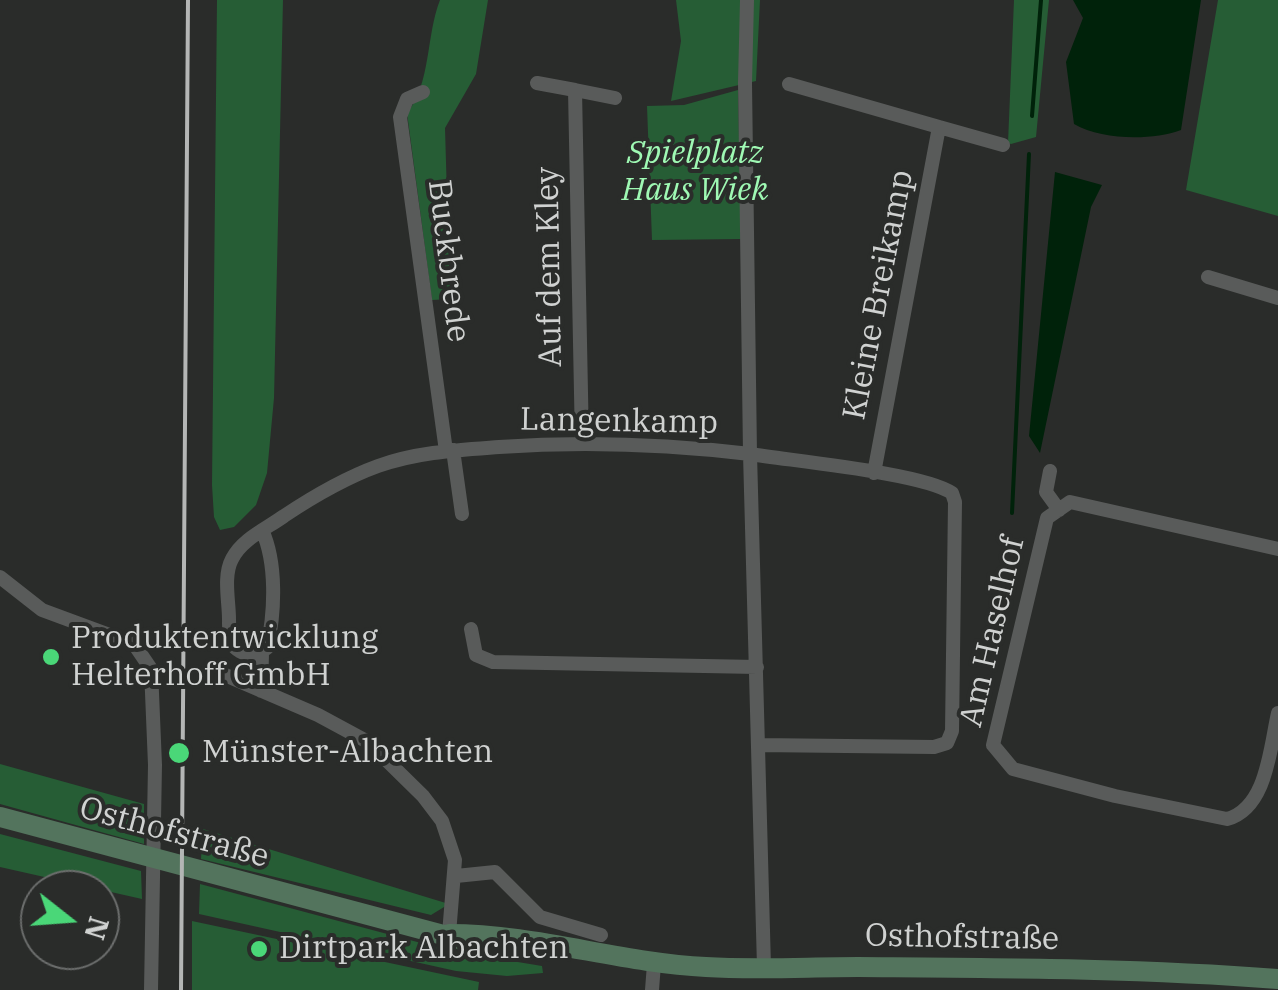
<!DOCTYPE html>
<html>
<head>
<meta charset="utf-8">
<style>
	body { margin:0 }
	#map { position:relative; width:1278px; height:990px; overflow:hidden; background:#2a2c2a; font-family:"IBM Plex Serif",serif }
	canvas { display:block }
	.north { position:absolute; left:20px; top:870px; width:100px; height:100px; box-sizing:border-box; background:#2a2c2a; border:2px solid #6c6e6d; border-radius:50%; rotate:107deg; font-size:28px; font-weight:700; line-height:40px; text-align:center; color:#d0d2d1 }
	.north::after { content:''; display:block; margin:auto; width:35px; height:45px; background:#4ad778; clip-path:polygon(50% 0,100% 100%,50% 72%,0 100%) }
</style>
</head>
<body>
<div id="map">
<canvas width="1278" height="990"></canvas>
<div class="north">N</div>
</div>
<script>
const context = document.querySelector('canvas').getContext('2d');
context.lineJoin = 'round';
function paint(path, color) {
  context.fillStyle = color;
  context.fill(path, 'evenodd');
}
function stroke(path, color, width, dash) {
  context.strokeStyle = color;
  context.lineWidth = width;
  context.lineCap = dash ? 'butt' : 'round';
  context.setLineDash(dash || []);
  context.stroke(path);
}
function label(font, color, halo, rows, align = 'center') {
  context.font = font + ' "IBM Plex Serif",serif';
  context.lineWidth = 8;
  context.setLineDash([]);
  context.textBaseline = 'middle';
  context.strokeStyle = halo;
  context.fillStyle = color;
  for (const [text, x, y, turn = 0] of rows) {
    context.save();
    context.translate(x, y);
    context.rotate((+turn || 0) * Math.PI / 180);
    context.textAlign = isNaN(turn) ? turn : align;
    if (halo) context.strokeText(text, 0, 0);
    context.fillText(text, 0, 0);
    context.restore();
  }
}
paint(new Path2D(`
	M217 0H283L274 398 267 473 256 505 234 527 220 530 214 517 212 485Z
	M440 0H488L476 74 445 128 450 299 432 300 407 113C431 84 426 35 440 0Z
	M676 0H760L756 81 671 101 681 41Z
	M1014 0H1049L1036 137 1011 144 1008 143Z
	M1218 0H1278V216L1186 190Z
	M738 90 741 239 652 240 647 106 684 105Z
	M0 764 144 804V844L0 804Z
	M203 829 449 904 431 915 201 859Z
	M0 834 141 871 142 899 0 867Z
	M200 884 451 951 542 966 543 973 507 976 456 971 199 914Z
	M192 921 479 982 478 990H192Z`), '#265d35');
paint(new Path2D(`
	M1073 0H1201L1181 130C1151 141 1102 140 1074 124L1066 62 1083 18Z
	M1055 172 1102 185 1091 207 1040 453 1029 436Z`), '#00220a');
stroke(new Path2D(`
	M1032 116 1041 0
	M1012 513 1029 154`), '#00220a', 4);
stroke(new Path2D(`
	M747 0 745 83 750 454C793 461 923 473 952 493L955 502 952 731 947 743 934 747 758 745
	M537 83 575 90
	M789 84 939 127 874 473
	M423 92 407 99 400 117 446 451
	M939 127 1003 145
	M1208 277 1278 298
	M582 443 575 90 615 98
	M453 450 462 514
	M1050 471 1046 492 1059 510
	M262 530C277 563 275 612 267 648L255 656C230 652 229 642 229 619 229 601 223 576 232 559 242 539 266 529 284 516 314 496 345 478 378 466 417 452 458 450 499 447 583 441 666 444 750 454L764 967
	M1278 549 1070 502 1047 518 993 745 1013 769 1115 796 1227 819C1267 808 1270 748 1278 713
	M0 577 42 610 134 644 151 669 155 765 151 990
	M471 629 476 655 493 662 757 667
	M225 675 318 715 368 742 423 796 442 821 455 860 449 934
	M261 691 262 654
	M456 876 495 872 540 917 601 935
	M652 990 654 964`), '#595b5a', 14);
stroke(new Path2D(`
	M0 817 462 940
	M449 934C536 934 620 963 706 967 756 970 808 967 858 967 998 968 1139 968 1278 979`), '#53745d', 20);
stroke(new Path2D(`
	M181 990 188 0`), '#b4b6b5', 4);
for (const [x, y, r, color] of [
	[51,657,10,"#4ad778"],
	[179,753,12,"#4ad778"],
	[259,949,10,"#4ad778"]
]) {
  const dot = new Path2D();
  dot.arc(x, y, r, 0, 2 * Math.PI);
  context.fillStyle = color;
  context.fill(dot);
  stroke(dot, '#2a2c2a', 4);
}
label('italic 32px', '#9ff9b4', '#2a2c2a', [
	["Spielplatz",695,154],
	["Haus Wiek",695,191]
]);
label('32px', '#d0d2d1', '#2a2c2a', [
	["Buckbrede",448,261,83],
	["Auf dem Kley",550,267,-91],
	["Kleine Breikamp",879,295,-79],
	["Langenkamp",619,422,1],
	["Am Haselhof",993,632,-77],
	["Osthofstraße",174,833,15],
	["Osthofstraße",962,938,1]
]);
label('32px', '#d0d2d1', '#2a2c2a', [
	["Produktentwicklung",71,639],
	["Helterhoff GmbH",71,676],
	["Münster-Albachten",202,753],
	["Dirtpark Albachten",279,949]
], 'left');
</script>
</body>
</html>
